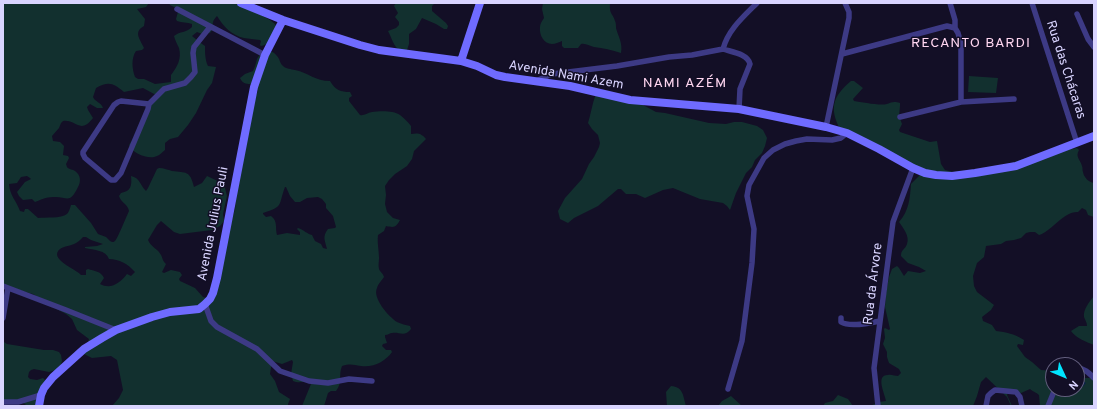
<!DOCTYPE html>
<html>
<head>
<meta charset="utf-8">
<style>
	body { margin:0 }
	#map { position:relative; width:1097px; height:409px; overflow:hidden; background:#130f26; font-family:Overpass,sans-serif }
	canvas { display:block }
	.frame { position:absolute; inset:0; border:4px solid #d9d4ff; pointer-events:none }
	.north { position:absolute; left:1045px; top:357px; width:40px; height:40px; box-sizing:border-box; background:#130f26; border:1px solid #625e7d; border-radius:50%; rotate:134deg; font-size:11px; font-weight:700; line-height:16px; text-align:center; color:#d9d4ff }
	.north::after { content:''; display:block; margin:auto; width:14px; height:18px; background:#00e5ff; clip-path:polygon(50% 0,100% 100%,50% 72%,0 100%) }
</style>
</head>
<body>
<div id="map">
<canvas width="1097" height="409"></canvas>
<div class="frame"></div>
<div class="north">N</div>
</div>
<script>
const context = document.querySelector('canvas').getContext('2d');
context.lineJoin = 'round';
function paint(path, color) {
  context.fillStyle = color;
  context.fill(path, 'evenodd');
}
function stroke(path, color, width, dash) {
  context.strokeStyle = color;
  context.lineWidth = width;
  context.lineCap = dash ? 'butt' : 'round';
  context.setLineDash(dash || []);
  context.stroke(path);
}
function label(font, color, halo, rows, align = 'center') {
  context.font = font + ' Overpass,sans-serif';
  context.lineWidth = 3;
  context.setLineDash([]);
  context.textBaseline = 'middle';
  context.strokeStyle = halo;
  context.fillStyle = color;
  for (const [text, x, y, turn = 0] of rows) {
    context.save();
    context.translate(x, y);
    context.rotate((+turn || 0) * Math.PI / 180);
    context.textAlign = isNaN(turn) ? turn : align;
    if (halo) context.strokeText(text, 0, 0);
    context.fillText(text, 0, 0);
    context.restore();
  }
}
paint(new Path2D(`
	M3 3H149L146 7 137 9 145 19 144 26C133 32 140 39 144 48L142 50 136 51C131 58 132 69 135 77L138 79H144L155 84 171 82V75C177 67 182 59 179 48 177 44 175 40 174 36 180 31 186 33 192 27V24C187 22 182 23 177 21L176 19 178 12 176 8 170 5 169 3H239L270 20 275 24 277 28C273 36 270 45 261 46L260 45 261 41 260 40C254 39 249 39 244 38 231 35 224 27 217 16 213 20 212 23 213 29L210 33 202 34 197 32 192 36C196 39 200 43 205 46 205 52 205 60 208 66L216 67 212 83 207 90 196 113 188 125 178 137 170 139 165 143V150C162 152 160 155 157 156 149 160 133 154 129 145L135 135 138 126 147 116 152 101 156 95 143 88 124 92C113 83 109 81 96 88L93 97C95 102 101 102 103 108H97L90 104 87 107 88 110 93 118C80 135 76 119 63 121L61 123 59 128 52 136 53 141 60 142 64 146 63 155 68 156 69 158 66 164 67 167C69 170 73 169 75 171 81 175 81 182 78 187 69 205 68 196 53 197 46 197 40 200 35 202L32 199 23 200 19 196 17 192 25 182 31 179 30 178 27 176 21 177 17 183 9 184C10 196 16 200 20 211L24 212 25 209H28L38 218C45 217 61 219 67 214 69 212 70 208 71 205H75L91 223 98 234 106 237 110 241 112 242C113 242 114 242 115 241 117 240 127 215 129 211 128 204 121 203 119 196L121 193C131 191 132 186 131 176 140 178 140 185 146 191L148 188 157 169 159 168C164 168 168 170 172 171 186 173 190 170 194 187L202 183 207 176 222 183 225 188 227 196 223 214 224 221 220 226 212 230 180 234 174 232 161 221 157 225 148 240C151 247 158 249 161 255 163 259 162 260 166 264L162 272 164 273 171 270 180 272 182 275 179 279 180 281 195 288 203 297 206 298H210L235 209 237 189 256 95 258 91 254 84C248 84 243 85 240 78L245 74 253 71C255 67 256 63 257 59 261 51 271 48 277 56 280 59 280 64 283 66 286 69 291 69 295 70 309 73 315 81 330 81 335 90 341 92 350 92L352 96 349 98V101L360 115C364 116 367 113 372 112 379 111 393 110 400 115 404 118 408 122 411 126V134C418 133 421 133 426 139L414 151 412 159 407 166 395 174 389 180 385 186 386 195 385 204 387 212 393 218 400 220C396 227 395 228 386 226L384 231 378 235C377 243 379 250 379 258 379 262 378 265 379 269 380 272 383 273 384 277 382 280 378 284 377 288 372 298 389 317 397 322 401 324 406 325 410 326L411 329C405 337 400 332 392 333 390 333 388 335 385 335V337L387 343 383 344 382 346 386 350H391L392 352C386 361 373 368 361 366 353 365 351 363 342 366 338 376 343 382 336 391H331L328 393 324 406H302L311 384C305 380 299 384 293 381L291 374 293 362 292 360 282 364 272 361 270 374 275 381 279 392 290 399 288 404V406H112L119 398 123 390 117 360 111 356 92 358 84 354 89 339 77 330 72 319 66 314 49 305 33 294 3 286ZM285 187H286L290 196 295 202H300L307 198 318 197 322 199 326 204V208L333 216 336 227 335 228 328 229C322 237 325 240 327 249L323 248 321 244 315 241 312 235C307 234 304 230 298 228L297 229 300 232V235L287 233 277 235C275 228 278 221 271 216L266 217 263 214V213C284 206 278 206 285 187ZM83 237H86L91 240 103 244 97 246 85 247V248C94 250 106 250 109 259 119 259 128 264 135 272L131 276 127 274C120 283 111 290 100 284L104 278C101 271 94 271 88 269L86 270V275H81C76 269 48 259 60 249 64 246 71 246 76 243 78 242 81 239 83 237Z
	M396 3H435L432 6V11L446 23 448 26 447 29H444L436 24 422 18 416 29 409 34V44L407 50C405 50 402 51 400 50 394 48 391 36 388 31L396 28 399 25V22L395 17 398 13 394 6Z
	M543 3H610C609 15 613 13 615 21 616 23 616 25 616 28 618 36 623 43 621 53 612 50 603 48 594 47 589 46 586 43 581 44L578 48H564L562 46V41C559 42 555 44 552 44 544 44 539 35 540 27 540 24 542 21 544 18L542 9Z
	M969 76 998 78 996 93 968 92Z
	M851 81H854L863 88 853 99 854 101C862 102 880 106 887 104 892 102 894 101 900 103V106L899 116 902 124 899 130 900 132 930 142 937 141 941 164 945 170 953 172 1002 166 1035 155 1077 148 1079 150C1075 157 1080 159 1082 166 1083 168 1082 170 1083 172 1084 178 1089 182 1094 183V217L1088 215 1086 210 1082 208 1078 212C1064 211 1052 231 1039 235L1035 232H1030L1026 233 1021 238 1014 240 1006 241 1001 244 986 246 984 257 977 263 973 276 974 286 977 292 994 305 991 310 982 317 983 321 992 325 996 331C1006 332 1015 334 1024 340L1023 345 1018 344 1017 346 1025 357 1032 362 1041 370 1053 371V389H1077V381L1084 378H1094V406H1040L1039 395C1036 392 1033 392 1030 389L1021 393 1009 391 1007 395 1012 406H1011L1007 397 986 377 981 382 977 396 973 406H870L879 402 886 401C885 394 875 375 888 375 891 374 895 376 898 376L901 373 899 369 889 363 887 357V352L883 344 885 338 884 329 885 328 889 330 890 329 885 307 886 293 889 277 892 269 897 266 899 268 904 276 908 271 920 273 926 271 919 267 908 263 901 256C901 249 905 250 907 244 910 236 903 228 899 222 909 211 910 198 911 184L919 176 922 171 840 129C829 108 833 96 851 81Z
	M596 94 637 99 643 105 656 112 665 113 709 123 726 124 734 122H742L757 126 763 130 767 138 765 146 762 153 755 160 752 167 746 173 736 193 730 210 727 206 723 203 700 199 673 188 663 190 645 198 636 194H626L621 189H618L598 206 574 218 568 223 560 219 558 211 565 198 582 179 589 164 594 157 599 147 600 143 598 135 592 129 588 123C591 114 592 104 596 94Z
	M1094 296V345C1086 342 1076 338 1071 331L1079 326H1087C1087 322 1085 320 1084 317 1083 309 1090 301 1094 296Z
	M3 337 4 342 7 344 44 350H53L59 352 61 355 62 361 60 367 56 370 49 372 34 369 31 370 29 372 28 377 30 379 37 380 43 378 45 380 44 385 37 406H27C22 400 11 401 3 401Z
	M671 386C683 387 683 395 686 406H667L666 392Z
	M838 395 848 399 853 406H823L825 403 833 401Z
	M731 396 742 406H718L722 401Z`), '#12302f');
paint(new Path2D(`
	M1077 378H1079L1086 383C1082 388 1078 391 1071 392L1072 389H1077Z`), '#0c2248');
stroke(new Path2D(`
	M950 3 955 20V28L958 33 961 44V102
	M1032 3 1077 143
	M177 9 265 55
	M1077 14 1088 39 1094 47
	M842 54 947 26 955 28
	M536 81 552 74 617 66 669 57 692 55 723 49
	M149 104 121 101 118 102 114 105 83 152V154L85 158 111 180H115L121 173 148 109 149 104 164 89 185 83 191 77 195 72 193 53 194 47 210 27
	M739 109 740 89 750 64C748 54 732 52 723 49 728 30 743 17 757 3
	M900 117 961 102 1014 99
	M826 127 849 18V12L845 3
	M3 286 66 310 116 330
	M205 304 211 321 217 327 257 349 280 371 309 381 328 383 349 379 372 381
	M3 318 8 288
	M841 318V322C849 327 871 323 880 321
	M1077 368C1084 368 1089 373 1094 378
	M728 389 742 341 752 263 754 229 747 196 749 185 764 158 773 150 785 144 796 141 807 139 832 140 841 138 847 133
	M3 402H18L41 395
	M878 406 874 368 893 222 913 168
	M986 406 988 396 991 393 995 390 1006 391 1016 392 1020 397 1022 406
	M1048 406 1055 389`), '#3d3a85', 5.5);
stroke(new Path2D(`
	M241 3 283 20 360 45 379 50 461 61 477 66 496 75 505 77 570 86 630 100 739 109 826 127 847 133 879 149 913 168 925 173 936 175 952 176 975 173 1016 166 1094 136
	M461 61 480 3
	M39 406 41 395 44 388 53 377 84 349 102 338 116 330 152 317 170 312 199 309 205 304 210 299 213 293 217 278 254 87 265 55 283 20`), '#6f6bff', 8);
label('13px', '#d9d4ff', '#130f26', [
	["Rua das Chácaras",1065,70,72],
	["Avenida Nami Azem",566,76,10],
	["Avenida Julius Pauli",214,224,-79],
	["Rua da Árvore",874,284,-83]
]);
context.letterSpacing = '1px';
label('14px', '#ffd6f0', '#130f26', [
	["RECANTO BARDI",971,44],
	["NAMI AZÉM",685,84]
]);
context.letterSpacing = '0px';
</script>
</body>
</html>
